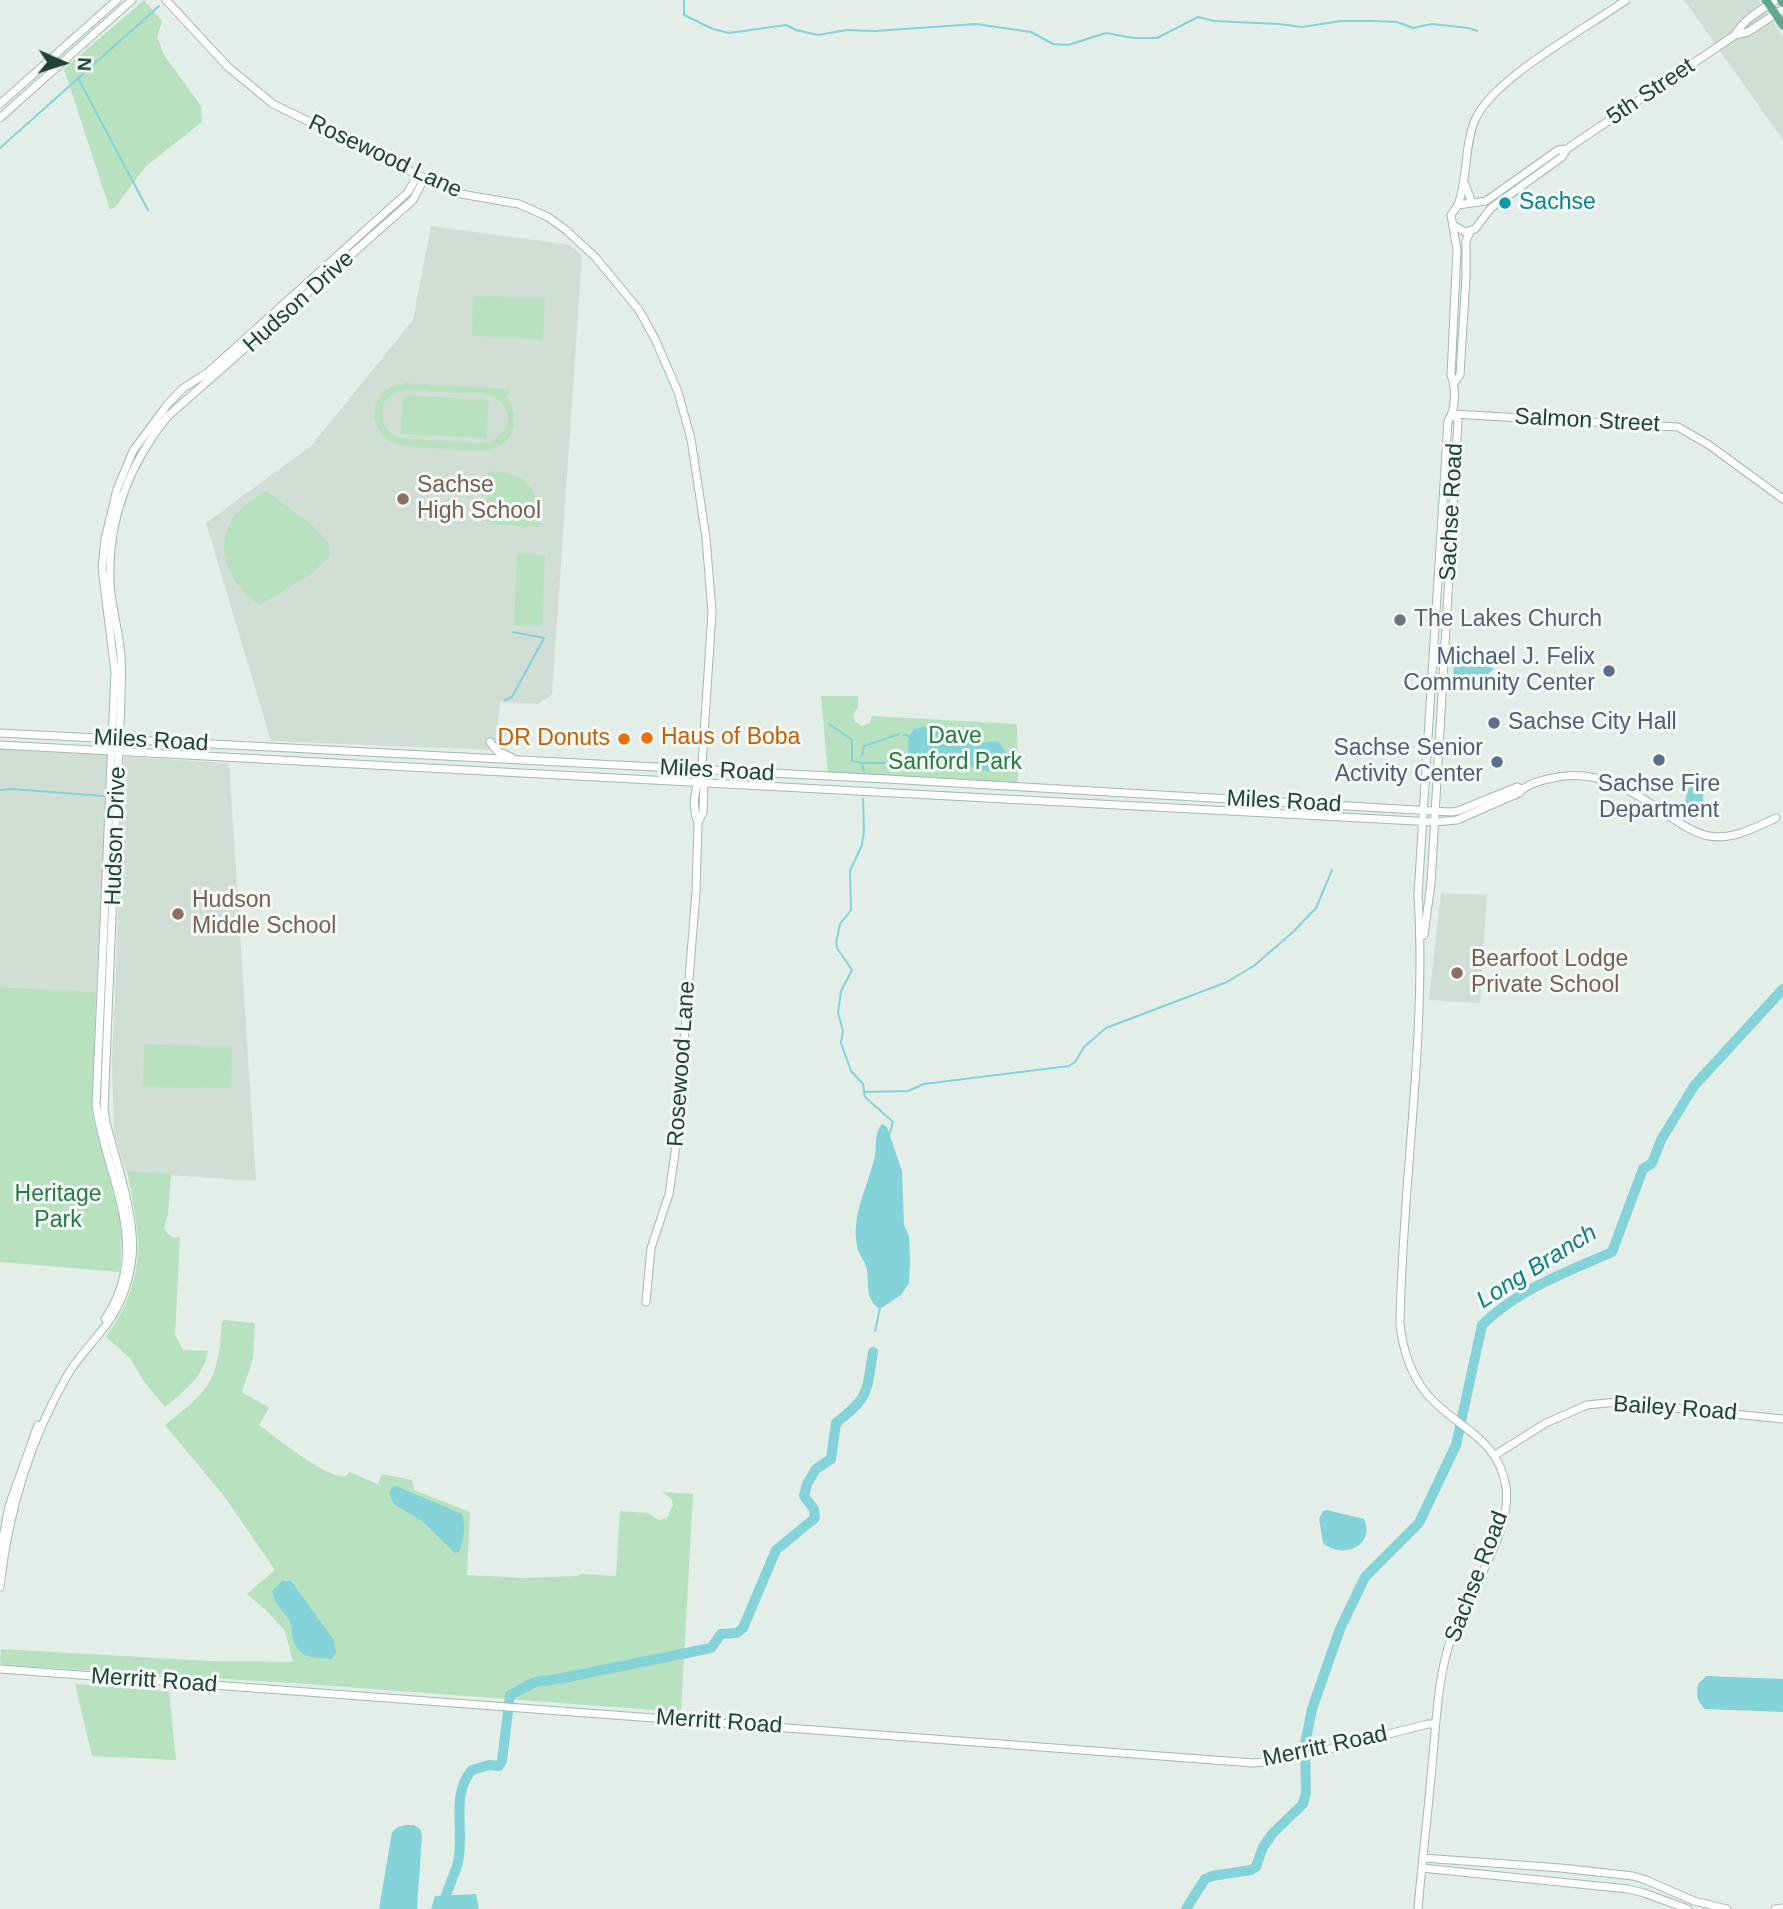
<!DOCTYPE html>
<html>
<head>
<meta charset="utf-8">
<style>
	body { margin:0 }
	#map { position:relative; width:1783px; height:1909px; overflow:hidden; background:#e2eee7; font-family:Arial,sans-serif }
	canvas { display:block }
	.north { position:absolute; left:28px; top:28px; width:70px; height:70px; -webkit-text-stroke:5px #f3faf6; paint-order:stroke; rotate:93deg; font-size:19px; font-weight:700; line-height:28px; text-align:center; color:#204135 }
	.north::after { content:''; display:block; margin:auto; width:24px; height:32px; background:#204135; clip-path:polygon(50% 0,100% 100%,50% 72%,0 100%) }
</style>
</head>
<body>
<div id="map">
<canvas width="1783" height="1909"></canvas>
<div class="north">N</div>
</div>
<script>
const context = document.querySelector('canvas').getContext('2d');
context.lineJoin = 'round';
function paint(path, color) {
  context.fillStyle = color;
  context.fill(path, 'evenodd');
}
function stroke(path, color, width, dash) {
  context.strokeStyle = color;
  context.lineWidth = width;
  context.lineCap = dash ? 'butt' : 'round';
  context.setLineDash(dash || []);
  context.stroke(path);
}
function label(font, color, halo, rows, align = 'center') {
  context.font = font + ' Arial,sans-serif';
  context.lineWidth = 6;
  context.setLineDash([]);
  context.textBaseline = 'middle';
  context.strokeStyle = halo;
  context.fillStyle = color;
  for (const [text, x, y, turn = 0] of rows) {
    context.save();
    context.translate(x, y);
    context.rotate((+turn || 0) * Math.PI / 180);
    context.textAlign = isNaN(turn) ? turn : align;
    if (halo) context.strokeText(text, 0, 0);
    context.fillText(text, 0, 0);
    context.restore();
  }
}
paint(new Path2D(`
	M1684 0H1758L1783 37V140Z
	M431 226 570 245 582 256 552 694 538 704 500 702 495 750 271 741 206 523 311 446 413 320Z
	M0 749 108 754 96 992 0 987Z
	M124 757 229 763 256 1181 126 1172 114 1133 112 1064Z
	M1441 893 1487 895 1480 1003 1429 1000Z`), '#d0ded6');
paint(new Path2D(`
	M144 0 162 21 157 37 164 55 201 106 202 122 146 166 116 206 110 210 64 69Z
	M473 296 545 298 543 339 472 336Z
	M406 383 510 389V395L505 396C519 413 518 441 492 449 480 453 408 447 394 444 363 426 370 387 406 383ZM407 390 483 394C516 398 516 440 482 443L398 438C374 425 378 392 407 390Z
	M403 395 489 400 486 438 401 434Z
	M488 471C528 472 540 490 539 527L489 525 486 522Z
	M266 491 312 525 330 545 329 557 311 574 260 605C248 598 240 589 233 577 211 538 232 510 266 491Z
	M517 553 545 555 542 626 514 625Z
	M821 696H858V707L853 715 855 722 862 726 870 723 872 716 1017 724 1018 784 828 774Z
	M0 987 96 992 92 1114 118 1210 122 1236 120 1272 0 1262Z
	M144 1044 232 1047 231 1088 143 1087Z
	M127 1171 171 1174 168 1214 164 1228C168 1236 172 1239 180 1237L175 1335 183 1350 208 1351C203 1378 185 1390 165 1407L145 1383 130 1358 106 1337C148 1278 141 1238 127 1171Z
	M224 1320 255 1323 253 1359 242 1392 269 1408 259 1425C277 1438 326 1479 346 1476L349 1472 378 1484 382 1474 412 1480 414 1490 470 1512 467 1575 525 1578 577 1576 582 1574 616 1576 620 1511 648 1513 659 1520 667 1518 673 1505 671 1498 662 1492 693 1494 681 1712 293 1683 3 1665 0 1662 1 1649 210 1661 293 1662 285 1631 267 1611 247 1594 275 1570 224 1496 165 1425C211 1389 218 1382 222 1322Z
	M75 1684 169 1691 176 1760 92 1756Z`), '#b8e1c0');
paint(new Path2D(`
	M1466 658H1473L1494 669 1475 686 1467 689C1455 681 1450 675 1456 661Z
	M923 727C943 729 949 737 965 742 976 746 988 740 999 742L1006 752 1003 766C985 779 974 764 955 761 937 758 922 774 908 758L909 736 914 729Z
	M1693 779 1702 780 1704 811 1700 816 1688 812C1683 799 1687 791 1693 779Z
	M882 1124 887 1127 902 1171 904 1225 909 1236 910 1262 909 1283 901 1295 880 1309C865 1300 869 1284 867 1270 867 1264 860 1257 858 1250 850 1218 866 1191 874 1160 878 1148 873 1134 882 1124Z
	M396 1486 462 1514C466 1524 464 1543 459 1552L455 1553 422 1521 394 1504 389 1493 392 1487Z
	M1327 1510 1364 1519C1376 1546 1342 1560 1323 1543L1319 1519 1323 1511Z
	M282 1581H291L334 1640 336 1652 332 1659C316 1658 300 1659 294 1642 291 1634 293 1627 289 1620 282 1609 274 1603 272 1591Z
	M1706 1676 1783 1679V1712L1705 1709C1697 1702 1696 1694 1698 1684Z
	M406 1825H414L420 1829 422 1835 417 1909H379L392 1832 398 1827Z
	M476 1894 479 1909H431L435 1896Z`), '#84d3d9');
stroke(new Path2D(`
	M684 0V15L713 29 729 33 786 25 796 30 818 35 847 30 875 31 976 24 1031 32 1053 44 1068 45 1106 33 1133 38H1157L1198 17 1214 21 1279 24 1302 27 1341 21H1372L1397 22 1413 28 1432 24 1468 28 1477 31
	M78 78 148 210
	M0 148 159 6
	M505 700 512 697 544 638 513 632
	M829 724 852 740V761L862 763
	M904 735 909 736
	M862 756 864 746 899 734
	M864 771 862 763H893L908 757
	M0 790 11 789 104 796
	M863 799 864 831 862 845 850 871 851 910 840 924 836 943 837 948 852 970 841 991 838 1013 843 1031 841 1043 851 1071 863 1084 864 1091
	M889 1135 893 1122 865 1097 864 1092 908 1091 924 1084 1069 1066 1075 1062 1084 1047 1106 1028 1227 982 1255 965 1294 931 1316 908 1332 870
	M875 1331 880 1308`), '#84d3d9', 2);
stroke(new Path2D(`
	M443 1909C445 1892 454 1878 458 1862 465 1831 450 1795 472 1770L489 1765 499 1766 502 1761 510 1695 535 1682 558 1679 711 1648 721 1634 737 1633 743 1628 776 1550 815 1518 814 1509 804 1496 807 1484 816 1469 831 1459 836 1423C870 1396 866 1394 873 1352
	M1186 1909 1205 1879 1212 1876 1251 1870 1256 1867 1263 1847 1273 1833 1303 1804 1306 1793 1305 1744 1312 1709 1340 1629 1365 1577 1419 1523 1456 1445 1482 1325C1517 1290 1567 1272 1612 1252L1643 1169 1652 1163 1661 1140 1694 1086 1783 989`), '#84d3d9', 10);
const secondary = new Path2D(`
	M166 0 228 67 273 104 455 193 519 204 548 217 566 230 596 258 639 310 655 339 678 392 691 439 706 538 712 612 702 765C697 787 690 801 698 823
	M1735 35 1748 32 1783 9
	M0 104 117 0
	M0 118 132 0
	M1465 184 1472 203
	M1458 205C1468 178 1464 146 1475 120 1493 78 1587 28 1626 0
	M1453 225 1465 232 1475 229 1491 208 1562 157 1567 149
	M1454 383 1460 375 1466 277V241L1470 232
	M1453 414 1678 427 1709 445 1783 499
	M0 733 887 779 1451 812 1458 811 1517 787 1522 789
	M490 742 497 751 511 757
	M0 745 1434 822 1457 820 1519 793C1526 784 1542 780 1553 778 1596 768 1632 790 1666 814 1680 823 1693 833 1709 836 1733 840 1754 828 1776 818
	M1424 935 1431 883 1458 421 1453 414
	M646 1302 651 1248 669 1194 675 1153 696 892 698 823 703 812 704 780
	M105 1319C154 1247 106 1178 96 1105L115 672 102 568 105 539 117 489 133 451 167 405 182 389 207 373 408 192 417 176
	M1495 1455 1546 1423 1587 1405 1617 1402 1783 1419
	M0 1553 9 1506 38 1425
	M0 1587C8 1514 30 1440 67 1376 76 1360 88 1348 99 1334 118 1312 129 1286 132 1257 136 1215 116 1163 106 1122L104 1109 121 699C121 685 122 670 121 656 119 631 111 606 110 581 108 519 130 463 168 416L413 200 424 179
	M0 1669 1254 1763 1290 1759 1428 1724H1435
	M1423 1858 1561 1868 1633 1876 1646 1880 1694 1901 1727 1909
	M1422 1868 1628 1889 1644 1893 1688 1909
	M1418 1909C1422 1861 1428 1814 1432 1766 1437 1717 1437 1667 1458 1621 1475 1583 1512 1529 1506 1487 1498 1436 1455 1428 1426 1393 1410 1373 1403 1350 1400 1325 1402 1181 1427 1038 1418 895L1448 421C1456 409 1456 388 1451 375L1457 250 1451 215 1458 205 1486 201 1558 150 1567 149 1586 136 1735 35C1744 19 1761 10 1776 0
	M1775 1909 1783 1908`);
const primary = new Path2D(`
	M1766 0 1783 25
	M1781 0 1783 3`);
stroke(secondary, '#9fbbae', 9);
stroke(primary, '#c1cac6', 10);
stroke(secondary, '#fff', 7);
stroke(primary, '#61a890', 8);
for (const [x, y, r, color] of [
	[1505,203,7,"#0f9aa8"],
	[403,499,7,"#8d6e63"],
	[1400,620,7,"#6b7280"],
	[1609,671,7,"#5c6f8a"],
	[1494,723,7,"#5c6f8a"],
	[647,738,7,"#e8710a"],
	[624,739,7,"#e8710a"],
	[1659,760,7,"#5c6f8a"],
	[1497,762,7,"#5c6f8a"],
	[178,914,7,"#8d6e63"],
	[1457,973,7,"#8d6e63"]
]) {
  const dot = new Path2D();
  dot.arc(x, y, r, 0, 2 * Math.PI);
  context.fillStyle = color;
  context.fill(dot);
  stroke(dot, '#f3faf6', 2.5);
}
label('23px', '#204135', '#f3faf6', [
	["5th Street",1651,92,-34],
	["Rosewood Lane",385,157,25],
	["Hudson Drive",299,302,-42],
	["Salmon Street",1587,421,3],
	["Sachse Road",1452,512,-87],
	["Miles Road",151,741,3],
	["Miles Road",717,771,3],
	["Miles Road",1284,802,3],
	["Hudson Drive",116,836,-88],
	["Rosewood Lane",682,1064,-86],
	["Bailey Road",1675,1409,4],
	["Sachse Road",1477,1577,-69],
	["Merritt Road",154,1681,4],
	["Merritt Road",719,1722,4],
	["Merritt Road",1325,1747,-12]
]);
label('23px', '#0d838f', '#f3faf6', [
	["Sachse",1519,203]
], 'left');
label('23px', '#785e54', '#f3faf6', [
	["Sachse",417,486],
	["High School",417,512],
	["Hudson",192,901],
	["Middle School",192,927],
	["Bearfoot Lodge",1471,960],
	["Private School",1471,986]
], 'left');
label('23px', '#5b616d', '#f3faf6', [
	["The Lakes Church",1414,620]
], 'left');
label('23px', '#4e5e75', '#f3faf6', [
	["Michael J. Felix",1595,658],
	["Community Center",1595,684],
	["Sachse City Hall",1508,723,"left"],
	["Sachse Senior",1483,749],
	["Activity Center",1483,775],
	["Sachse Fire",1659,785,"center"],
	["Department",1659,811,"center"]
], 'right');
label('23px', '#257c40', '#f3faf6', [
	["Dave",955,737],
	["Sanford Park",955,763],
	["Heritage",58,1195],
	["Park",58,1221]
]);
label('23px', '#c56008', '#f3faf6', [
	["Haus of Boba",661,738],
	["DR Donuts",610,739,"right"]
], 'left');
label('italic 24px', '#137a83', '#f3faf6', [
	["Long Branch",1537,1267,-32]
]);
</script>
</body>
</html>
